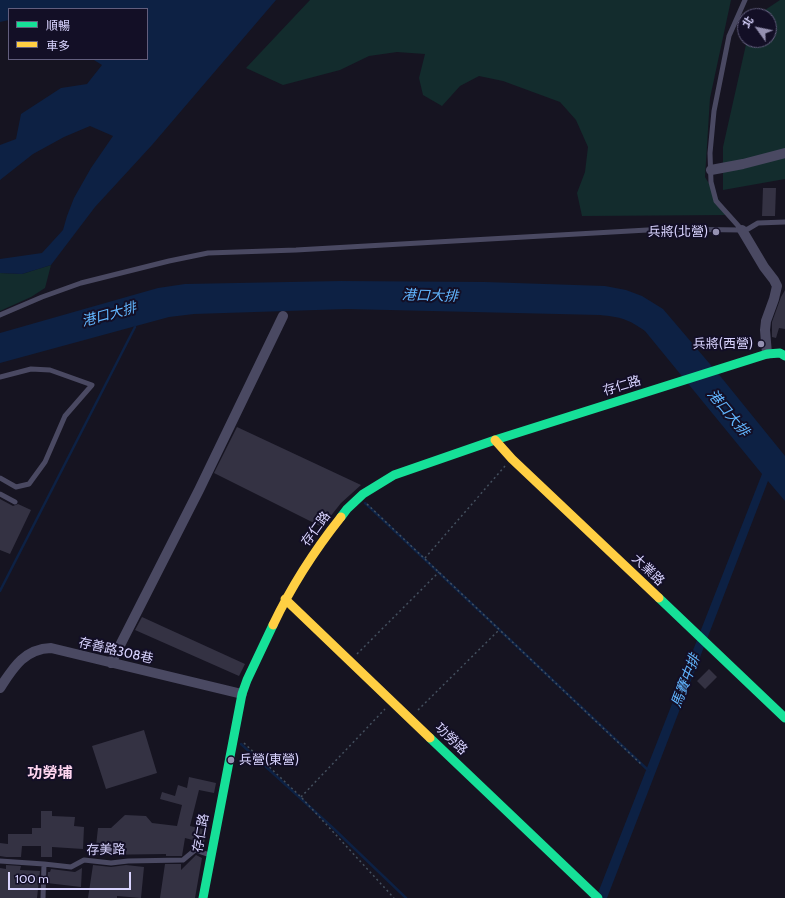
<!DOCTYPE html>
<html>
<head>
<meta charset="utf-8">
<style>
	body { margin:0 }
	#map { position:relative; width:785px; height:898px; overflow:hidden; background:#161421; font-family:Cabin,"Noto Sans TC",sans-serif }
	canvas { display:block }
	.legend { position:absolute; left:8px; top:8px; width:140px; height:52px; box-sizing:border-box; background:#130f26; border:1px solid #625e7d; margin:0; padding:5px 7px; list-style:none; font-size:12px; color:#d9d4ff }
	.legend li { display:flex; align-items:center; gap:8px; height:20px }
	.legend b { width:20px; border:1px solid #625e7d }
	.north { position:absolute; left:737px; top:8px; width:40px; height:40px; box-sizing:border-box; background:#130f26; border:1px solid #625e7d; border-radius:50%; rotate:303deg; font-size:11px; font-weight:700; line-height:16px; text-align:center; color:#d9d4ff }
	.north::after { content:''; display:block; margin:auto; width:14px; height:18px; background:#9591b1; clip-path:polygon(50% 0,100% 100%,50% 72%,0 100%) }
	.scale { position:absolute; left:8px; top:872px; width:123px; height:18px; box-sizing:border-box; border:2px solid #d9d4ff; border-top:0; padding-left:5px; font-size:12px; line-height:14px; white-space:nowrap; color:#d9d4ff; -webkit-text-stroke:3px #130f26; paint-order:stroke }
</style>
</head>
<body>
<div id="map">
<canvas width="785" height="898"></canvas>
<ul class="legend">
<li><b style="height:5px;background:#16e098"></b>順暢</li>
<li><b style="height:5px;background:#ffcf43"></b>車多</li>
</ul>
<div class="north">北</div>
<div class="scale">100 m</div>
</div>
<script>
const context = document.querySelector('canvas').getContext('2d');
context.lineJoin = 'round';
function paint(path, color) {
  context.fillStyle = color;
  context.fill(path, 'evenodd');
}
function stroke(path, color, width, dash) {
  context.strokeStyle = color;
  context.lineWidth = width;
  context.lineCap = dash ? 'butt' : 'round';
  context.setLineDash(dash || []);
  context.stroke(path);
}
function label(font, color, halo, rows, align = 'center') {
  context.font = font + ' Cabin,"Noto Sans TC",sans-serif';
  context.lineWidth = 4;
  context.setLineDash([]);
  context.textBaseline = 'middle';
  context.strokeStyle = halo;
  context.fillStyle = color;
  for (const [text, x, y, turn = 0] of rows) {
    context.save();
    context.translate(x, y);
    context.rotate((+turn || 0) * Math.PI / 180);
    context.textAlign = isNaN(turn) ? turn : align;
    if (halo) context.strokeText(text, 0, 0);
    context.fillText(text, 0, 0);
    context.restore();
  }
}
paint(new Path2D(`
	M310 0H731L710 98 705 177 728 215 582 216 577 193 585 172 588 147 576 120 560 102 503 81 479 76 460 86 442 106 423 95 419 78 425 54 397 52 369 56 340 70 283 85 246 68Z
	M780 0H785V179L723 190V147L747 40H769V16H756Z
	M51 265 45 288 31 297 0 311V273L22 274Z`), '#132c2d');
paint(new Path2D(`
	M0 0H276L152 145 95 207 51 265 22 274 0 273V259L42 253 63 230 67 216 74 198 91 168 113 136 90 126 64 137 33 154 0 180V145L16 139 21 114 61 88 87 84 102 65 94 60 90 59H147V9H9V20L0 22Z
	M341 281 485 282 605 286 626 290 642 296 663 309 721 377 785 456V501L768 481 607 898H596L762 474 645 331C628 319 621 317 600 315L347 309 194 314 169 317 0 363V333L158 288 185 284Z`), '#0d2144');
stroke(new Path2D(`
	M365 503 649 771
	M0 591 135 327
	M241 744 333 828 406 898`), '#0d2144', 2.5);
paint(new Path2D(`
	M763 188H776L775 216H762Z
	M785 290V329L779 328 776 338 772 337V322L781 297Z
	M237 427 361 485 341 503 322 527 214 473Z
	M0 499 13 506 18 504 31 510 10 554 0 550Z
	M142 617 245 664 239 676 135 630Z
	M709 669 717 677 705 689 697 681Z
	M144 730 157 773 106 789 92 746Z
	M189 777 216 783 214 793 199 790 190 826 207 830 204 843 185 838 182 856H166V854L95 855 98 828H111L125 815 146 816 152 823 177 826 182 805 160 799 162 792 175 796 178 785 187 788Z
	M41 811H52V816L75 817 74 826 84 827 83 849 52 847V857H41V846H22L21 857H6L0 856V843L8 844V834H32V828H41Z
	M196 855 202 858 195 898H160L165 864H181V870Z
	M6 865 21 866 20 870 40 871 37 898H0V868L6 869Z
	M93 865 111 867 126 865 144 867 141 898 117 896V898H88Z
	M82 868 81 887 47 883 48 872H50L51 869 75 872Z`), '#343243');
stroke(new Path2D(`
	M367 504 642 765
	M425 558 505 466
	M357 654 439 572
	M418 710 499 630
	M244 743 301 797 394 898
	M301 797 385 709`), '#44505f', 1.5, [2, 3]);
stroke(new Path2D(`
	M742 230 716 201 711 182 710 153 714 111 729 36 745 0
	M0 315 42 297 81 283 169 261 208 253 296 250 665 229 742 230 748 229 758 223 785 222
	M0 377 31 369 50 370 92 385 65 416 45 462 29 484 16 487 0 478
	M0 494 15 502
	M0 861 44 864 71 867 84 860 111 863 128 861 183 860 195 850 210 855
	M43 898 44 864`), '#4a4962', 5);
stroke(new Path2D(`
	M711 170 743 164 785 153
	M742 230 764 267 774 280 777 286 774 299 766 321 765 330 767 354
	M111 663 199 490 283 316
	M0 688C13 668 24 649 51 648L242 694`), '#4a4962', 10);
stroke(new Path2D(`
	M341 517 347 509 363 494 394 475 495 440 767 354 780 353 785 356
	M659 598 785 718
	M430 738 598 898
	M203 898 242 694 247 680 273 625`), '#16e098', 9);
stroke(new Path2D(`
	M495 440 512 459 659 598
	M285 599 430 738
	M273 625C291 587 314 551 341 517`), '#ffcf43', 9);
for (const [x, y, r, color] of [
	[716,232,4,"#9591b1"],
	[761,344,4,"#9591b1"],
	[231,760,4,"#9591b1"]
]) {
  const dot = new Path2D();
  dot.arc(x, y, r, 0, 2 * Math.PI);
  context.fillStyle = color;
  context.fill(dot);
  stroke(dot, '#130f26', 1.5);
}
label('13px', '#d9d4ff', '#130f26', [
	["兵將(北營)",708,232],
	["兵將(西營)",753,344],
	["兵營(東營)",239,760,"left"]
], 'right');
label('13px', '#d9d4ff', '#130f26', [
	["存仁路",622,386,-17],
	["存仁路",316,529,-54],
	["大業路",648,570,44],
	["存善路308巷",116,651,13],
	["功勞路",451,739,44],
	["存仁路",201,833,-80],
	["存美路",106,850,-1]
]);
label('italic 14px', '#62b6ff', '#130f26', [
	["港口大排",430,296,2],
	["港口大排",109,315,-15],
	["港口大排",728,413,50],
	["馬賽中排",686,681,-69]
]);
label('bold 15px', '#ffd6f0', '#130f26', [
	["功勞埔",50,774]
]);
</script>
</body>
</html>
